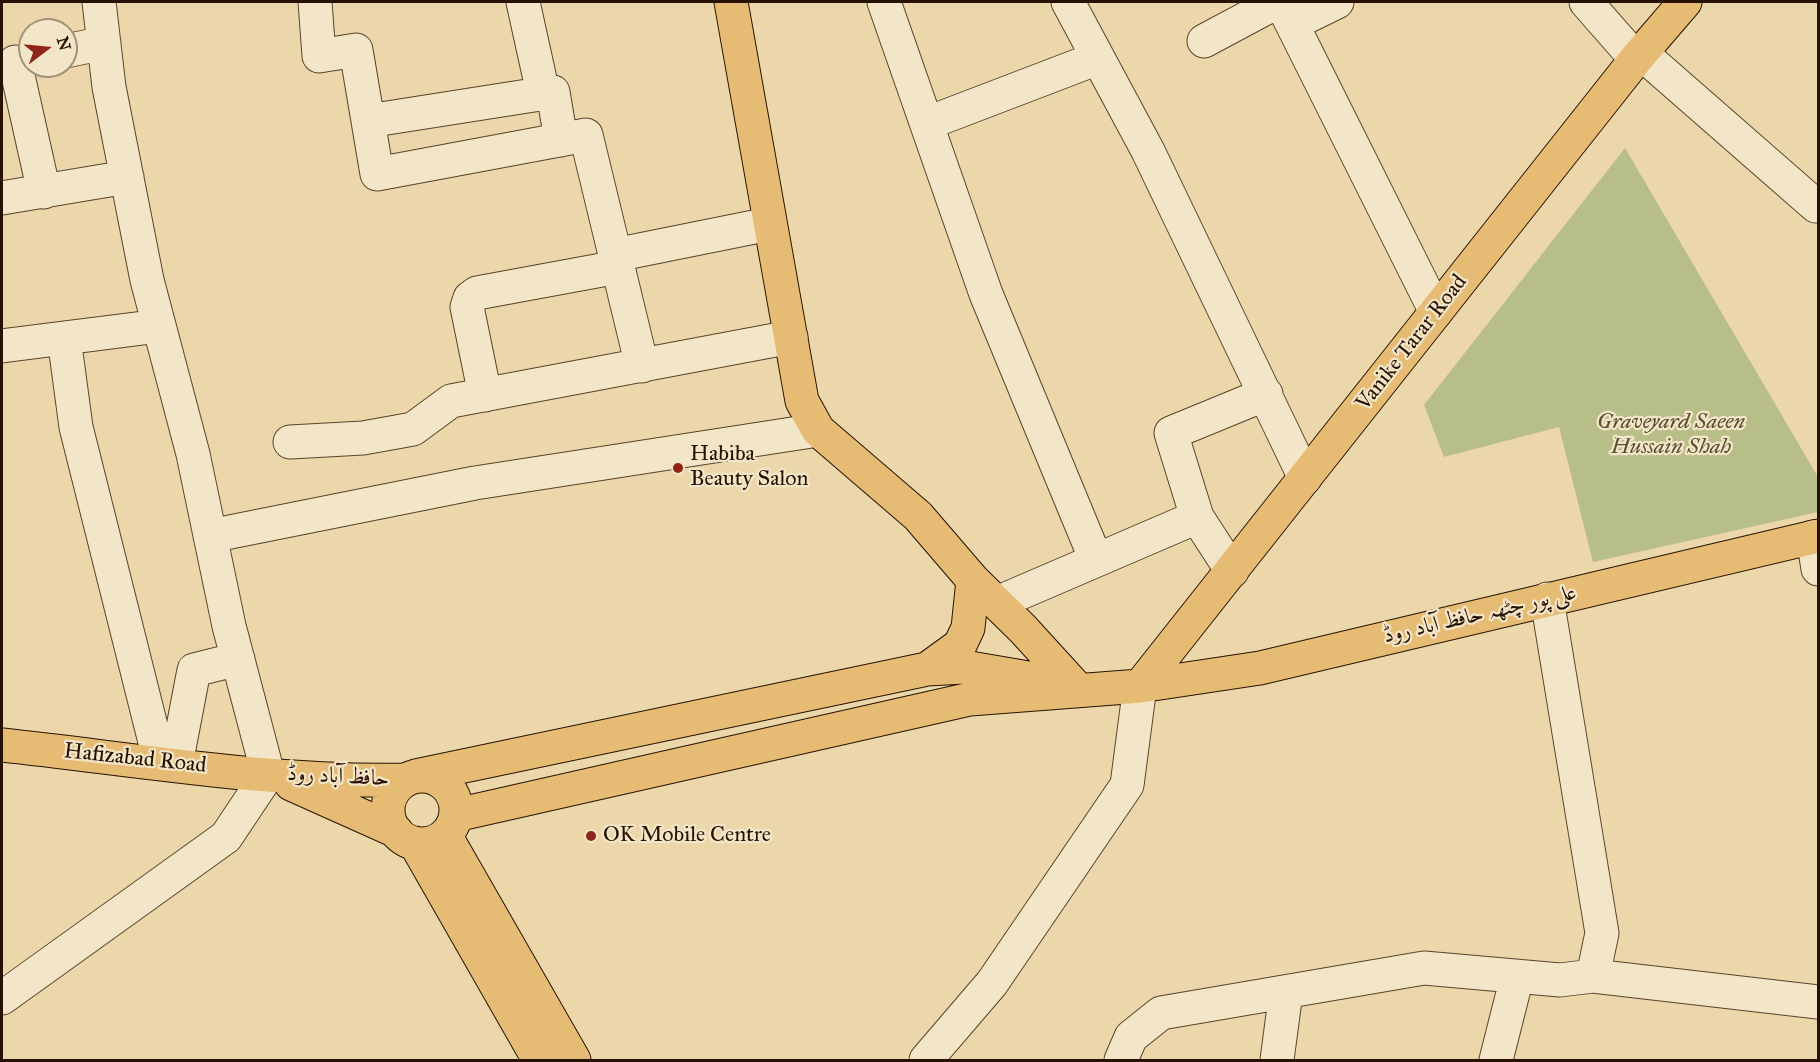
<!DOCTYPE html>
<html>
<head>
<meta charset="utf-8">
<style>
	body { margin:0 }
	#map { position:relative; width:1820px; height:1062px; overflow:hidden; background:#ecd7aa; font-family:"IM FELL Great Primer",serif }
	canvas { display:block }
	.frame { position:absolute; inset:0; border:3px solid #271201; pointer-events:none }
	.north { position:absolute; left:18px; top:18px; width:60px; height:60px; box-sizing:border-box; background:#f3e5c8; border:2px solid #a19178; border-radius:50%; rotate:74deg; font-size:16px; font-weight:700; line-height:24px; text-align:center; color:#271201 }
	.north::after { content:''; display:block; margin:auto; width:21px; height:27px; background:#8f2418; clip-path:polygon(50% 0,100% 100%,50% 72%,0 100%) }
</style>
</head>
<body>
<div id="map">
<canvas width="1820" height="1062"></canvas>
<div class="frame"></div>
<div class="north">N</div>
</div>
<script>
const context = document.querySelector('canvas').getContext('2d');
context.lineJoin = 'round';
function paint(path, color) {
  context.fillStyle = color;
  context.fill(path, 'evenodd');
}
function stroke(path, color, width, dash) {
  context.strokeStyle = color;
  context.lineWidth = width;
  context.lineCap = dash ? 'butt' : 'round';
  context.setLineDash(dash || []);
  context.stroke(path);
}
function label(font, color, halo, rows, align = 'center') {
  context.font = font + ' "IM FELL Great Primer",Amiri,serif';
  context.lineWidth = 4.5;
  context.setLineDash([]);
  context.textBaseline = 'middle';
  context.strokeStyle = halo;
  context.fillStyle = color;
  for (const [text, x, y, turn = 0] of rows) {
    context.save();
    context.translate(x, y);
    context.rotate((+turn || 0) * Math.PI / 180);
    context.textAlign = isNaN(turn) ? turn : align;
    if (halo) context.strokeText(text, 0, 0);
    context.fillText(text, 0, 0);
    context.restore();
  }
}
paint(new Path2D(`
	M1625 148 1818 477V512L1593 562 1559 427 1444 457 1424 405Z`), '#b8be88');
const minor = new Path2D(`
	M315 2 319 56 356 50 377 174 586 135 642 366
	M523 2 543 93
	M884 2 986 294 1096 560
	M1068 2 1148 151 1305 478
	M1281 2 1436 312
	M1586 2 1636 59
	M1292 24 1337 2
	M1204 41 1277 2
	M66 51 104 43
	M1641 53 1816 206
	M15 62 44 192
	M368 121 553 92 561 140
	M928 123 1098 58
	M2 198 127 177
	M615 255 769 224
	M64 338 76 427 160 762
	M2 346 159 326
	M485 395 467 307 470 298 477 293 618 267
	M290 442 363 438 413 429 451 401 791 337
	M210 536 475 483 818 430
	M1813 537 1818 569
	M1232 571 1197 517 1171 433 1266 394
	M1547 599 1602 933 1593 976
	M997 603 1197 517
	M176 764 194 670 238 659
	M2 998 226 837 268 774 229 626 193 454 147 280 109 87 99 2
	M1121 1060 1131 1037 1161 1013 1424 968 1560 980 1593 976 1818 1002
	M1277 1060 1286 992
	M1496 1060 1517 977`);
const tertiary = new Path2D(`
	M926 1060 992 983 1127 785 1140 686`);
const primary = new Path2D(`
	M731 2 802 401 818 430 918 516 973 580 1023 629 1075 686
	M927 669 960 645 968 628 973 580
	M1140 686 1636 59 1685 2
	M2 745C134 759 272 783 405 780
	M416 776 927 669 964 667 1046 681
	M388 810a34 34 0 1 1 68 0a34 34 0 1 1-68 0Z
	M291 784 396 831
	M456 815 970 699 1140 686 1260 668 1818 536
	M445 835 574 1060
	M415 843 539 1060`);
stroke(minor, '#58432b', 35);
stroke(tertiary, '#58432b', 35);
stroke(primary, '#271201', 35);
stroke(minor, '#f3e5c8', 33);
stroke(tertiary, '#f3e5c8', 33);
stroke(primary, '#e6bc75', 33);
for (const [x, y, r, color] of [
	[678,468,6,"#8f2418"],
	[591,836,6,"#8f2418"]
]) {
  const dot = new Path2D();
  dot.arc(x, y, r, 0, 2 * Math.PI);
  context.fillStyle = color;
  context.fill(dot);
  stroke(dot, '#f3e5c8', 2);
}
label('22px', '#271201', '#f3e5c8', [
	["Vanike Tarar Road",1412,343,-52],
	["علی پور چٹھہ حافظ آباد روڈ",1480,615,-13],
	["Hafizabad Road",135,759,6],
	["حافظ آباد روڈ",338,777,3]
]);
label('italic 22px', '#5a4e30', '#f3e5c8', [
	["Graveyard Saeen",1671,423],
	["Hussain Shah",1671,448]
]);
label('22px', '#271201', '#f3e5c8', [
	["Habiba",690,455],
	["Beauty Salon",690,480],
	["OK Mobile Centre",603,836]
], 'left');
</script>
</body>
</html>
